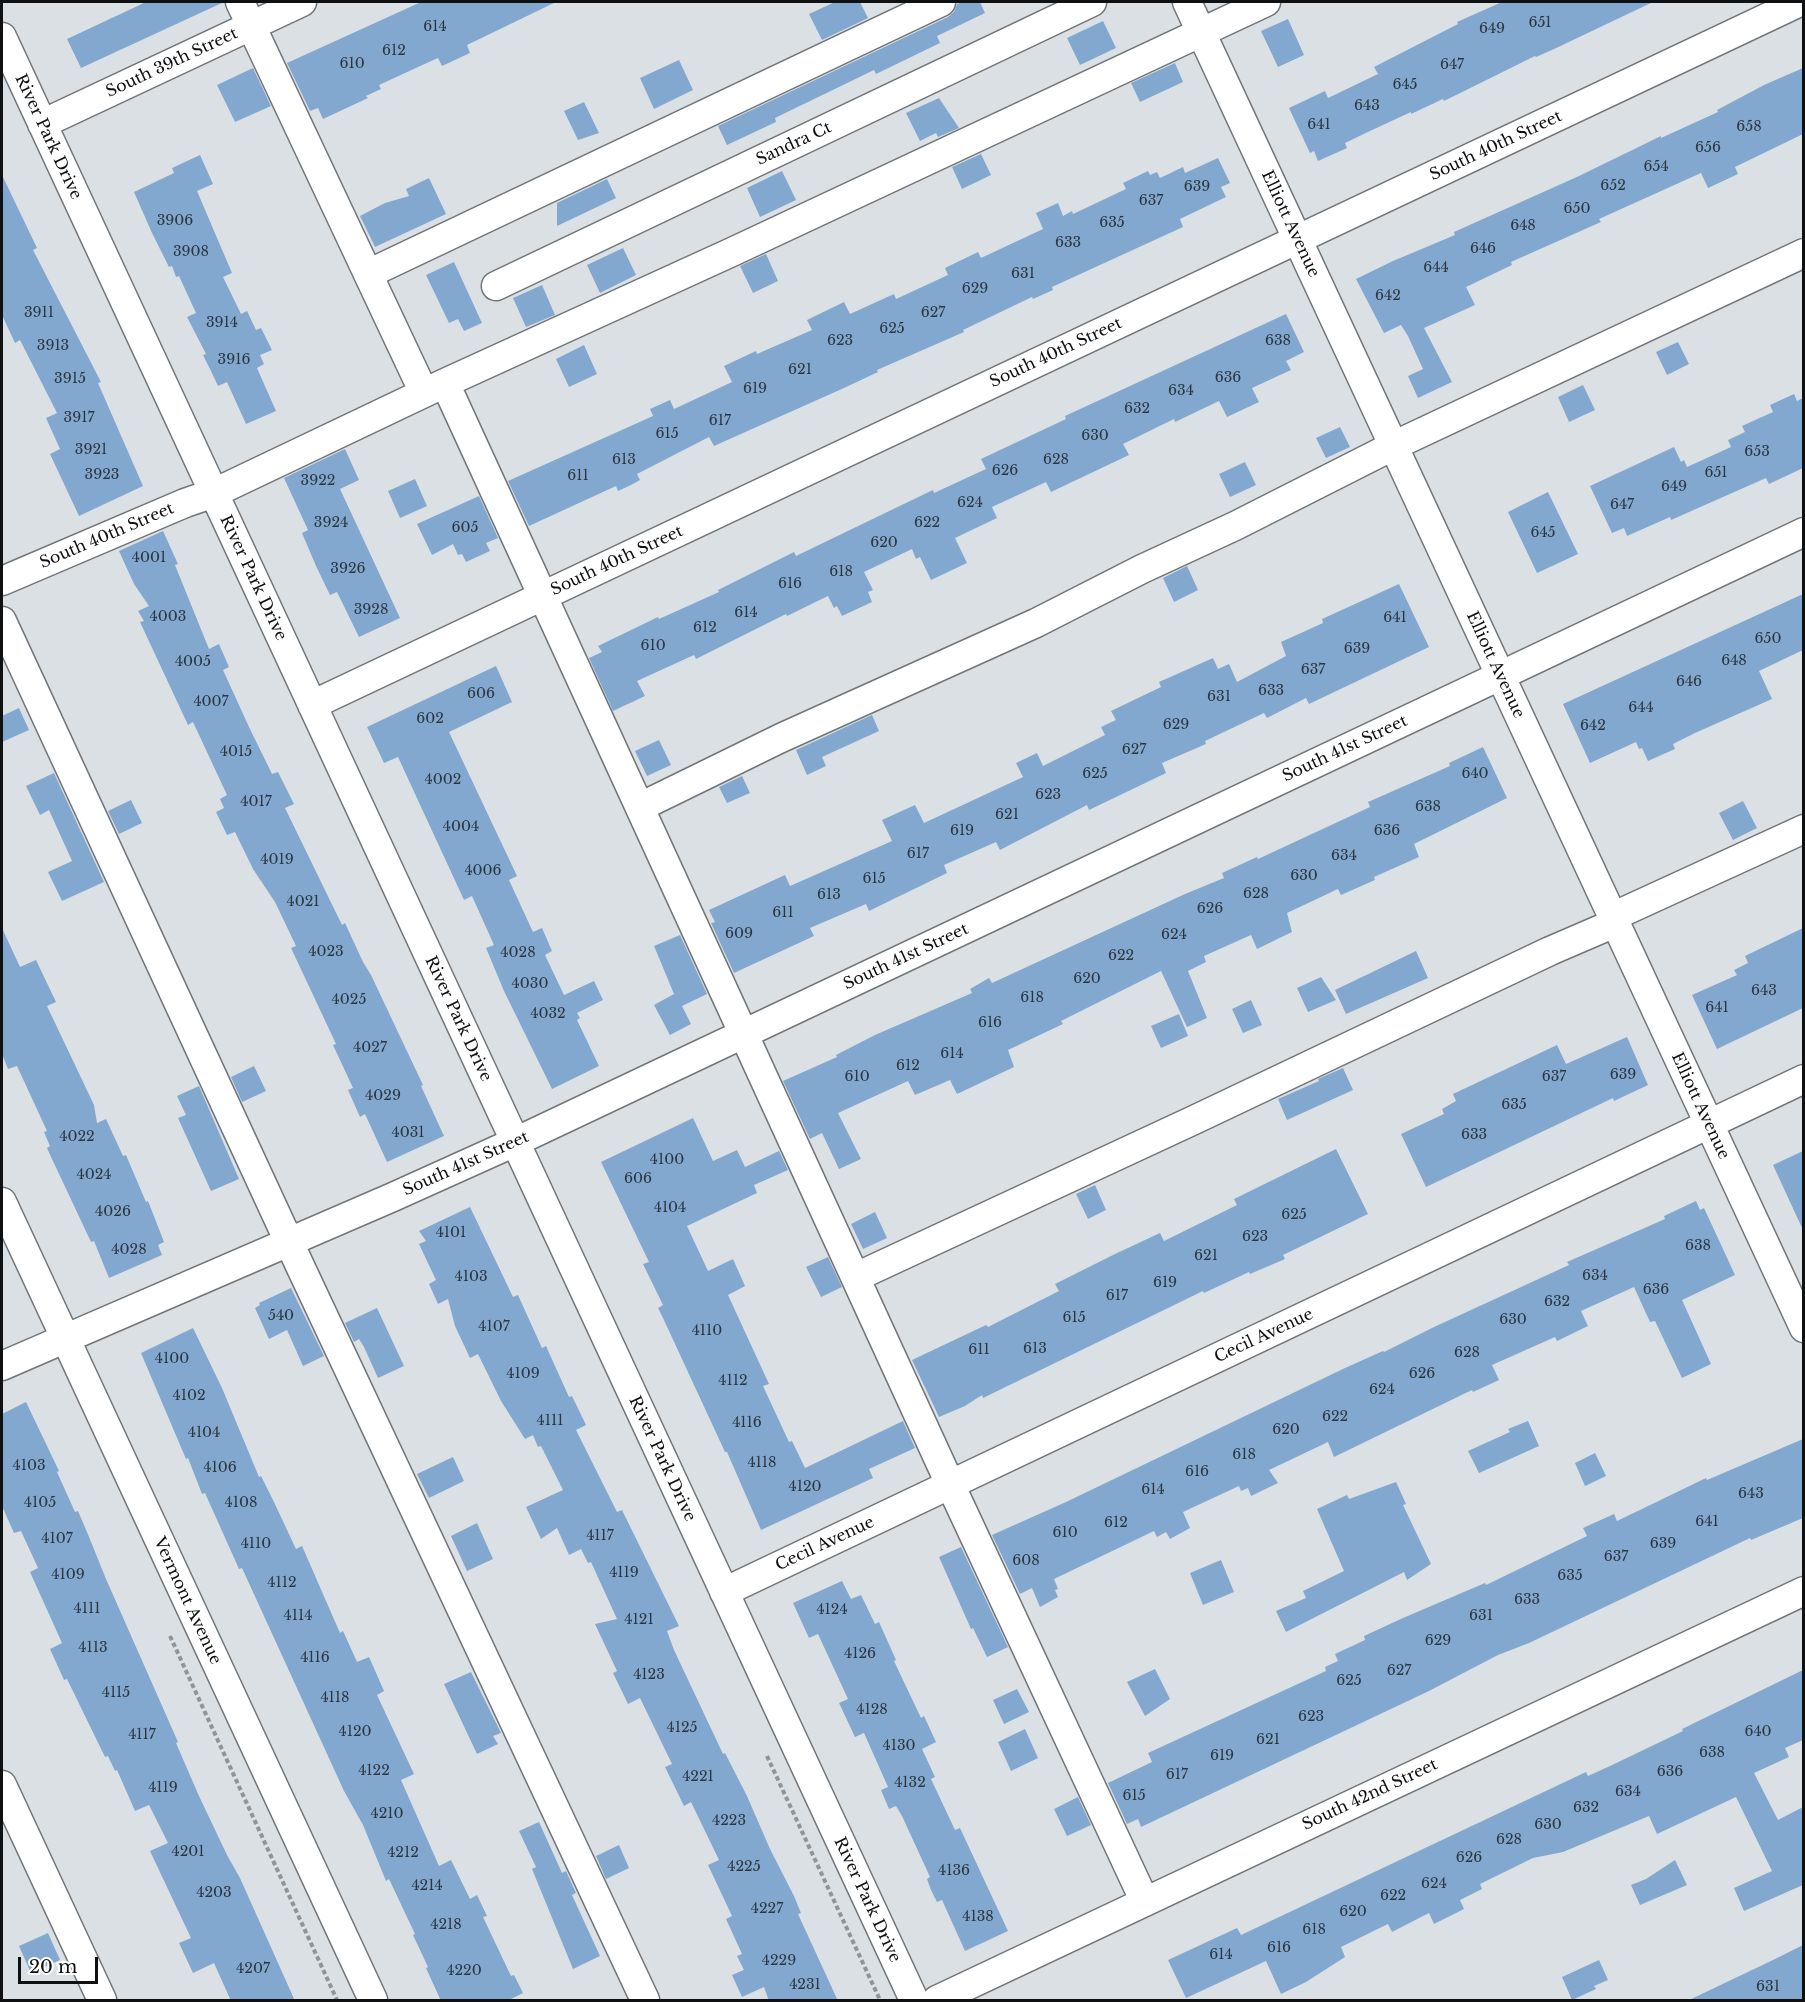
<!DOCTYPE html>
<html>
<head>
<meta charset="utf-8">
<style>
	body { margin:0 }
	#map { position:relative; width:1805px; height:2002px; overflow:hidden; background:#dbe0e5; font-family:"Libre Baskerville",serif }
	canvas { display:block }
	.frame { position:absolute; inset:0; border:3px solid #0e1012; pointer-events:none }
	.scale { position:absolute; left:18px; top:1957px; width:80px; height:27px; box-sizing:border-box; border:3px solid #0e1012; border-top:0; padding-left:8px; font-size:18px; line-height:21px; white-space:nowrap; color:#0e1012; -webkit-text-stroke:4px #fff; paint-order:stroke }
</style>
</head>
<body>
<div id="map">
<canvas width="1805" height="2002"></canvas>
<div class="frame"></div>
<div class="scale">20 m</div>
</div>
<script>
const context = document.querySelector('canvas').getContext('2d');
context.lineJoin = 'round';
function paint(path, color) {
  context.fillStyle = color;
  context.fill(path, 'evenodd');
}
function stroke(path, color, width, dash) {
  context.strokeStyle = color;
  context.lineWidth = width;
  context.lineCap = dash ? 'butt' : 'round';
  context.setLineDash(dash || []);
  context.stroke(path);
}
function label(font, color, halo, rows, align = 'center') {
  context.font = font + ' "Libre Baskerville",serif';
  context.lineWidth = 4.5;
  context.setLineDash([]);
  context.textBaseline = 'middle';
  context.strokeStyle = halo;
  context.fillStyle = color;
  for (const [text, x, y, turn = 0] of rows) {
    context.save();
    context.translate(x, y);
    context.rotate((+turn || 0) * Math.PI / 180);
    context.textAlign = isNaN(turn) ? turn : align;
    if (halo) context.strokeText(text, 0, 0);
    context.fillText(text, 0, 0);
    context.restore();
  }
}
paint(new Path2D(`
	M146 2H224L81 68 67 39Z
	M421 2H556L467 45 470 53 442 66 438 58 429 62 379 85 381 89 366 96 368 98 323 119 318 108 310 111 287 63Z
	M835 2H860L868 18 822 40 809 14Z
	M963 2H980L985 13 937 36 940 43 876 74 874 70 775 118 776 122 727 145 718 126 948 17 954 12 957 4Z
	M1502 2H1653L1552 50 1536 57 1535 56 1444 101 1443 99 1411 114V112L1370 131 1345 143 1347 148 1318 161 1314 151 1310 153 1289 108 1325 91 1328 98 1378 74 1374 67 1458 24 1457 22Z
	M1288 19 1304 55 1278 67 1261 31Z
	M1103 21 1116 48 1080 65 1067 38Z
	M679 60 693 90 654 109 640 78Z
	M1175 63 1183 82 1140 102 1131 83Z
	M253 68 271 106 235 122 217 85Z
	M1803 68V134L1735 167 1738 174 1708 188 1701 173 1599 219 1601 222 1511 262 1512 265 1466 287 1475 305 1424 328 1452 382 1418 398 1408 376 1423 369 1408 336 1401 325 1384 333 1356 279 1393 261 1455 235 1454 232 1579 176 1661 136V138L1718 112 1717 110 1764 85Z
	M939 98 959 128 938 137 936 133 920 141 906 113Z
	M584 102 599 133 578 140 564 111Z
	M981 154 991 175 962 189 952 167Z
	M200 155 213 184 197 191 232 273 223 277 241 314 247 311 256 330 261 328 272 350 260 355 264 364 257 368 276 411 246 424 227 382 218 386 210 369 203 355 206 354 187 317 196 313 179 276 176 277 172 266 169 267 152 233 134 192 174 173 172 168Z
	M1218 158 1230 183 1221 187 1226 197 1180 219 1183 227 1052 287 1053 290 1033 299 1032 297 963 330 964 332 877 370 878 372 844 388 714 446 709 437 637 474 640 480 631 485 618 491 616 486 529 526 508 481 653 416 650 409 670 400 674 409 732 382 724 366 756 351 757 354 812 330 807 320 844 302 850 314 894 294 896 299 948 275 945 268 978 252 981 258 1043 229 1036 213 1058 203 1063 216 1072 211 1073 214 1126 189 1123 183 1148 171 1150 175 1157 172 1160 178 1183 167 1185 173Z
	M782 171 796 200 760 217 747 188Z
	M2 175 37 248 33 250 101 382 98 383 143 486 79 516 50 454 60 449 46 418 57 413 20 340 15 343 2 315Z
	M429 178 446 214 375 247 360 216 385 203 409 196 406 189Z
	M607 179 616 198 557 226V203Z
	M623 248 636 275 600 293 587 265Z
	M766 254 778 281 753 293 740 266Z
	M454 262 482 323 464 331 458 319 449 323 426 275Z
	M542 285 555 315 526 327 513 298Z
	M1286 314 1304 352 1286 361 1291 370 1252 388 1259 402 1227 417 1219 401 1175 422 1174 419 1123 444 1129 455 1051 492 1046 482 992 507 997 518 955 538 967 563 931 580 920 557 916 559 912 549 864 572 873 590 868 592 872 602 842 616 837 606 834 608 828 596 787 616 786 614 696 659 694 655 637 681 645 696 613 711 589 658 602 652 598 646 658 617 659 619 719 592 718 590 794 552 796 556 910 501 933 490 934 493 986 469 981 459 1066 419 1065 416Z
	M1678 342 1689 364 1667 375 1656 352Z
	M584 345 597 374 569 387 556 359Z
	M1583 385 1595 410 1569 422 1558 397Z
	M1794 394 1797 401 1803 398V468L1769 484 1766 478 1671 520 1670 517 1627 536 1624 528 1612 533 1590 486 1674 447 1681 462 1684 460 1687 467 1731 447 1728 440 1745 432 1742 426 1773 412 1770 405Z
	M1340 427 1350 447 1326 458 1316 438Z
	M345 449 359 480 340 489 400 618 359 637 337 592 330 595 316 566 302 533 308 530 284 478Z
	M1245 462 1256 485 1230 497 1219 474Z
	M415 479 427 506 400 518 388 491Z
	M1548 492 1578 554 1537 573 1508 512Z
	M479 496 498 538 486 543 490 551 466 562 462 554 458 555 453 544 432 555 417 524Z
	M163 531 178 564 175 565 209 649 219 644 229 667 223 670 249 727 272 774 278 772 294 804 285 808 342 925 345 923 363 962 371 975 423 1085 421 1086 444 1136 387 1162 365 1114 360 1117 348 1090 353 1088 333 1045 336 1044 291 948 296 946 275 902 253 869 235 832 227 835 216 812 224 808 220 799 227 795 193 722 188 725 140 622 144 621 138 611 149 606 134 584 119 551Z
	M1187 566 1198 590 1174 602 1163 578Z
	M1399 584 1429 647 1309 704 1306 698 1267 718 1264 713 1205 741 1206 744 1162 763 1166 773 1089 810 1087 805 1000 850 996 842 944 865 947 873 869 911 866 904 810 928 814 936 734 973 711 923 715 922 709 910 785 875 790 886 892 841 882 820 915 805 924 823 1023 777 1016 763 1037 753 1043 766 1105 735 1101 727 1116 720 1111 711 1161 687 1159 682 1213 658 1218 669 1229 664 1237 682 1286 656 1281 642 1323 623 1322 619Z
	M1803 594V650L1759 671 1772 699 1695 733 1673 744 1675 749 1648 761 1642 748 1639 749 1636 742 1590 763 1563 704Z
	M496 666 512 702 449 732 517 876 509 880 533 932 542 928 552 951 545 955 564 995 594 981 603 1000 577 1013 580 1018 577 1020 599 1066 552 1089 504 991 486 948 494 945 472 896 464 900 398 757 384 763 367 727Z
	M19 708 29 730 2 742V716Z
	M872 715 879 731 822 757 826 766 807 775 796 750Z
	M659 740 671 765 647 776 635 751Z
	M1483 747 1507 798 1414 844 1419 857 1374 877 1375 880 1341 895 1338 889 1287 913 1292 932 1257 949 1251 935 1204 956 1206 962 1188 971 1207 1018 1187 1027 1161 971 1061 1021 1063 1024 1008 1050 1014 1067 957 1094 950 1080 915 1095 908 1081 838 1113 861 1159 839 1169 822 1133 810 1139 783 1081 837 1057 836 1055 875 1035 972 993 970 989 989 978 992 983 1185 894 1224 878 1222 873 1257 857 1258 859 1370 807 1368 802 1450 766 1449 763Z
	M54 773 104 882 62 901 48 872 72 861 49 810 40 815 26 786Z
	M742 776 750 793 727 803 719 787Z
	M131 800 142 823 119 834 108 811Z
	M1743 801 1757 828 1733 840 1719 813Z
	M2 928 20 967 36 960 56 1002 47 1006 94 1105 97 1123 106 1119 123 1156 126 1155 146 1202 148 1201 164 1242 158 1245 162 1255 109 1278 94 1241 91 1242 52 1159 47 1148 50 1146 44 1132 47 1131 17 1066 8 1069 2 1054Z
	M1803 928V1008L1717 1049 1692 995 1737 975 1734 970 1748 963 1745 956Z
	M680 935 707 994 682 1006 691 1024 670 1035 654 1005 674 994 654 946Z
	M1416 951 1428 978 1346 1014 1335 990Z
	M1321 977 1336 1000 1308 1012 1297 988Z
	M1251 1000 1262 1025 1243 1033 1232 1009Z
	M1179 1014 1188 1036 1161 1048 1151 1026Z
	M1627 1037 1648 1085 1614 1101 1613 1098 1426 1187 1401 1134 1444 1114 1442 1109 1456 1101 1453 1094 1557 1045 1566 1064Z
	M254 1066 266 1091 242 1102 231 1077Z
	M1343 1068 1353 1090 1287 1120 1278 1099 1319 1081 1318 1079Z
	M199 1086 239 1179 211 1191 178 1118 186 1115 177 1096Z
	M693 1118 713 1161 737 1150 745 1167 779 1151 788 1170 754 1185 757 1193 687 1226 708 1271 733 1259 745 1286 728 1295 769 1384 763 1386 789 1442 792 1441 805 1468 903 1421 915 1448 869 1469 873 1478 761 1530 727 1452H725L663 1318 658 1308 663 1305 643 1264 649 1262 601 1162Z
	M1336 1149 1368 1214 1283 1255 1285 1259 1250 1274 1249 1272 1204 1293 1203 1291 983 1398 982 1395 965 1406 939 1417 912 1360 986 1325 988 1327 1059 1291 1055 1284 1115 1254 1160 1233 1164 1241 1237 1205 1234 1199Z
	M1803 1151V1230L1773 1165Z
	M1095 1185 1106 1210 1088 1219 1076 1194Z
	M1696 1201 1700 1210 1704 1208 1735 1275 1682 1300 1711 1364 1682 1378 1655 1321 1650 1322 1634 1287 1581 1311 1588 1326 1557 1341 1555 1337 1492 1365 1499 1380 1473 1392 1472 1390 1334 1457 1328 1442 1269 1470 1278 1483 1251 1496 1248 1488 1241 1491 1239 1486 1183 1512 1190 1528 1170 1539 1166 1532 1157 1537 1154 1531 1054 1579 1058 1589 1055 1590 1058 1597 1040 1607 1032 1588 1020 1594 992 1535 1066 1502 1345 1368 1383 1351 1384 1352 1434 1327 1545 1276 1569 1265 1567 1262 1665 1219 1664 1216Z
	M470 1207 513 1297 518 1295 542 1348 546 1346 569 1397 572 1396 586 1425 576 1430 617 1512 622 1510 679 1626 667 1631 674 1650 723 1754 725 1753 747 1796 770 1849 794 1896 801 1913 798 1914 838 2001H769L764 1987 742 1997 732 1975 744 1970 737 1956 742 1954 726 1919 732 1916 708 1865 719 1860 691 1802 684 1806 665 1767 672 1764 640 1698 628 1704 613 1673 617 1671 595 1624 617 1619 591 1562 588 1563 581 1549 569 1555 557 1528 541 1539 526 1507 563 1490 541 1446 538 1447 533 1435 525 1439 501 1401 478 1354 470 1358 455 1326 448 1299 438 1304 429 1284 436 1280 419 1244 426 1241 419 1231Z
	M875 1212 887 1238 863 1249 851 1224Z
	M828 1257 842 1287 821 1297 806 1267Z
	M291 1288 324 1356 303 1366 287 1330 269 1339 255 1308 260 1305 259 1303Z
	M377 1308 404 1366 378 1378 364 1347 359 1339 354 1342 345 1323Z
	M193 1328 222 1388 259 1477 261 1476 273 1500 296 1549 302 1546 340 1633 343 1631 357 1662 369 1657 384 1691 377 1695 414 1774 401 1780 439 1866 451 1860 470 1899 477 1895 487 1916 483 1917 511 1976 514 1975 523 1993 507 2001H441L426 1968 428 1967 413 1935 415 1934 389 1879 386 1881 363 1825 344 1791 242 1568 239 1569 205 1493 202 1494 188 1458 186 1459 141 1353Z
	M26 1402 59 1471 57 1472 75 1512 78 1511 87 1532 106 1579 178 1742 176 1743 199 1796 227 1855 240 1878 295 2001H231L214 1963 193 1973 179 1943 191 1938 150 1851 168 1843 149 1805 135 1811 117 1770 115 1771 108 1756 105 1757 67 1679 64 1680 50 1649 62 1643 30 1572 38 1568 21 1531 14 1533 2 1506V1414Z
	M1528 1421 1539 1446 1479 1473 1468 1451 1510 1432 1508 1429Z
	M1803 1439V1518L1751 1540 1750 1538 1529 1643 1498 1655 1429 1691 1141 1827 1138 1819 1127 1824 1108 1783 1152 1762 1148 1753 1326 1671 1325 1667 1338 1661 1335 1654 1365 1640 1364 1636 1403 1618 1485 1583 1486 1585 1587 1536 1583 1528 1614 1514 1617 1521 1706 1478 1707 1480Z
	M1595 1453 1606 1476 1585 1486 1575 1463Z
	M453 1457 464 1481 429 1498 417 1474Z
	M1396 1482 1406 1504 1403 1505 1431 1564 1407 1580 1404 1572 1286 1632 1276 1611 1306 1598 1303 1591 1344 1571 1317 1509 1347 1495 1349 1499Z
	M477 1523 493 1559 467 1571 451 1536Z
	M961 1547 1008 1647 987 1657 973 1628 971 1629 939 1557Z
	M1221 1560 1234 1592 1203 1605 1190 1573Z
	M842 1581 851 1599 861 1595 875 1624 879 1622 896 1660 894 1661 921 1718 924 1716 936 1742 922 1749 935 1777 931 1779 955 1830 960 1828 1008 1931 965 1951 942 1900 937 1902 931 1890 927 1879 930 1877 902 1816 896 1806 889 1809 881 1790 888 1787 864 1733 855 1737 839 1703 848 1699 818 1634 809 1638 793 1603Z
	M1155 1669 1170 1699 1145 1716 1127 1682Z
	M1803 1670V1740L1785 1748 1789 1757 1754 1773 1778 1820 1803 1807V1885L1744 1911 1734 1888 1772 1871 1736 1797 1657 1834 1649 1816 1563 1852 1533 1858 1480 1884 1482 1889 1460 1900 1464 1909 1434 1924 1429 1913 1392 1932 1388 1924 1341 1947 1345 1957 1306 1982 1281 1994 1266 1961 1186 1998 1168 1960 1237 1928 1241 1935 1586 1772 1588 1776 1610 1766 1683 1731 1682 1729Z
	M471 1672 501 1733 493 1736 498 1744 477 1754 444 1684Z
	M1017 1689 1029 1712 1004 1724 993 1700Z
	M1025 1729 1038 1758 1011 1771 998 1742Z
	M1078 1797 1091 1825 1067 1836 1054 1809Z
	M539 1822 562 1873 566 1871 576 1893 572 1895 600 1956 573 1969 532 1869 536 1867 519 1831Z
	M619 1845 629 1868 606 1879 596 1856Z
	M1675 1860 1687 1885 1640 1905 1631 1885 1646 1879Z
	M48 1933 60 1960 31 1973 19 1946Z
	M1803 1945V2001H1687L1773 1960Z
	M1599 1960 1608 1980 1594 1986 1596 1989 1572 2000 1562 1977Z`), '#83a8cf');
const minor = new Path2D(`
	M240 2 424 393
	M1187 2 1804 1328
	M2 37 914 2000
	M42 124 302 2
	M368 274 941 2
	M496 286 1092 2
	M445 383 950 1484 1145 1902
	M2 581 185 503 214 493 445 383 732 252 1266 2
	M2 621 301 1268 645 2000
	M312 705 1800 2
	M640 807 781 738 1036 623 1142 569 1235 526 1393 446 1804 253
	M1612 917 1804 829
	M2 1202 373 2000
	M856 1277 1194 1120 1550 951 1615 923
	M2 1366 393 1197 515 1142 1804 532
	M724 1592 1804 1079
	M2 1785 102 2000
	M937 2000 1804 1591`);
stroke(minor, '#707579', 31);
stroke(new Path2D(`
	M170 1636 337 2000
	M767 1756 880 2000`), '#909397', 4, [4.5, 3]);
stroke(minor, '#fff', 28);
label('14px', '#2b3641', null, [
	["651",1540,23],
	["614",435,27],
	["649",1492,29],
	["612",394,51],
	["610",352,64],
	["647",1452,65],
	["645",1405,85],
	["643",1367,106],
	["641",1319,125],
	["658",1749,127],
	["656",1708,148],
	["654",1656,167],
	["652",1613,186],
	["639",1197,187],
	["637",1151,201],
	["650",1577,209],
	["3906",175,221],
	["635",1112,223],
	["648",1523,226],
	["633",1068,243],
	["646",1483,249],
	["3908",191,252],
	["644",1436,268],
	["631",1023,274],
	["629",975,289],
	["642",1388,296],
	["3911",39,313],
	["627",933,313],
	["3914",222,323],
	["625",892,329],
	["623",840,341],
	["638",1278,341],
	["3913",53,346],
	["3916",234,360],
	["621",800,370],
	["636",1228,378],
	["3915",70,379],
	["619",755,389],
	["634",1181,391],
	["632",1137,409],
	["3917",79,418],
	["617",720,421],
	["615",667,434],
	["630",1095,436],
	["3921",91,450],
	["653",1757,452],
	["613",624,460],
	["628",1056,460],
	["626",1005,471],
	["651",1716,473],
	["3923",102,475],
	["611",578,476],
	["3922",318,481],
	["649",1674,487],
	["624",970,503],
	["647",1622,505],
	["3924",331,523],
	["622",927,523],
	["605",465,528],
	["645",1543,533],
	["620",884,543],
	["4001",149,558],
	["3926",348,569],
	["618",841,572],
	["616",790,584],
	["3928",371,610],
	["614",746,613],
	["4003",168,617],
	["641",1395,618],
	["612",705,628],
	["650",1768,639],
	["610",653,646],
	["639",1357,649],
	["648",1734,661],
	["4005",193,662],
	["637",1313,670],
	["646",1689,682],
	["633",1271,691],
	["606",481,694],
	["631",1219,697],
	["4007",211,702],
	["644",1641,708],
	["602",430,719],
	["629",1176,725],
	["642",1593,726],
	["627",1134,750],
	["4015",236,752],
	["625",1095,774],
	["640",1475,774],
	["4002",443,780],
	["623",1048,795],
	["4017",256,802],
	["638",1428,807],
	["621",1007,815],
	["4004",461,827],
	["619",962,831],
	["636",1387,831],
	["617",918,854],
	["634",1344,856],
	["4019",277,860],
	["4006",483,871],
	["630",1304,876],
	["615",874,879],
	["628",1256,894],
	["613",829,895],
	["4021",303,902],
	["626",1210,909],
	["611",783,913],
	["609",739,934],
	["624",1174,935],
	["4023",326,952],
	["4028",518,953],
	["622",1121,956],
	["620",1087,979],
	["4030",530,984],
	["643",1764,991],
	["618",1032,998],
	["4025",349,1000],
	["641",1717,1008],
	["4032",548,1014],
	["616",990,1023],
	["4027",370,1048],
	["614",952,1054],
	["612",908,1066],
	["639",1623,1075],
	["610",857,1077],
	["637",1554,1077],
	["4029",383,1096],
	["635",1514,1105],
	["4031",408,1133],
	["633",1474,1135],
	["4022",77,1137],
	["4100",667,1160],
	["4024",94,1175],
	["606",638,1179],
	["4104",670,1208],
	["4026",113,1212],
	["625",1294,1215],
	["4101",451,1233],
	["623",1255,1237],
	["638",1698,1246],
	["4028",129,1250],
	["621",1206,1256],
	["634",1595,1276],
	["4103",471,1277],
	["619",1165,1283],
	["636",1656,1290],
	["617",1117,1296],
	["632",1557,1302],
	["540",281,1316],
	["615",1074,1318],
	["630",1513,1320],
	["4107",494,1327],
	["4110",707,1331],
	["613",1035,1349],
	["611",979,1350],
	["628",1467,1353],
	["4100",172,1359],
	["4109",523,1374],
	["626",1422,1374],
	["4112",733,1381],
	["624",1382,1390],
	["4102",189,1396],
	["622",1335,1417],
	["4111",550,1421],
	["4116",747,1423],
	["620",1286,1430],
	["4104",204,1433],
	["618",1244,1455],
	["4118",762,1463],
	["4103",29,1466],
	["4106",220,1468],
	["616",1197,1472],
	["4120",805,1487],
	["614",1153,1490],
	["643",1751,1494],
	["4105",40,1503],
	["4108",241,1503],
	["641",1707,1522],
	["612",1116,1523],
	["610",1065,1533],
	["4117",600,1536],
	["4107",57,1539],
	["4110",256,1544],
	["639",1663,1544],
	["637",1616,1557],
	["608",1026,1561],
	["4119",624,1573],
	["4109",68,1575],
	["635",1570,1576],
	["4112",282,1583],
	["633",1527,1600],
	["4111",87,1609],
	["4124",832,1610],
	["4114",298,1616],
	["631",1481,1616],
	["4121",639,1620],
	["629",1438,1641],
	["4113",93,1648],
	["4126",860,1654],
	["4116",315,1658],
	["627",1399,1671],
	["4123",649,1675],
	["625",1349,1681],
	["4115",116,1693],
	["4118",335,1698],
	["4128",872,1710],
	["623",1311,1717],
	["4125",682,1728],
	["4120",355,1732],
	["640",1758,1732],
	["4117",142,1735],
	["621",1268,1740],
	["4130",899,1746],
	["638",1712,1753],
	["619",1222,1756],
	["4122",374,1771],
	["636",1670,1772],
	["617",1177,1775],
	["4221",698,1777],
	["4132",910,1783],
	["4119",163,1788],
	["634",1628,1792],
	["615",1134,1796],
	["632",1586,1808],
	["4210",387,1814],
	["4223",729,1821],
	["630",1548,1825],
	["628",1509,1840],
	["4201",188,1852],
	["4212",403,1853],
	["626",1469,1858],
	["4225",744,1867],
	["4136",954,1871],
	["624",1434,1884],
	["4214",427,1886],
	["4203",214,1893],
	["622",1393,1896],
	["4227",767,1909],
	["620",1353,1912],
	["4138",978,1917],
	["4218",446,1925],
	["618",1314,1930],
	["616",1279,1948],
	["614",1221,1955],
	["4229",779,1961],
	["4207",253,1969],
	["4220",464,1971],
	["4231",805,1985],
	["631",1768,1987]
]);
label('16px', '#0e1012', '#fff', [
	["South 39th Street",172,63,-25],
	["River Park Drive",48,137,65],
	["Sandra Ct",794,144,-25],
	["South 40th Street",1496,146,-25],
	["Elliott Avenue",1290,224,65],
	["South 40th Street",1056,353,-25],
	["South 40th Street",107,536,-23],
	["South 40th Street",617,561,-25],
	["River Park Drive",253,578,65],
	["Elliott Avenue",1495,665,65],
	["South 41st Street",1345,749,-25],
	["South 41st Street",906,957,-25],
	["River Park Drive",458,1019,65],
	["Elliott Avenue",1700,1106,65],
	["South 41st Street",466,1164,-24],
	["Cecil Avenue",1264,1336,-25],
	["River Park Drive",662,1459,65],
	["Cecil Avenue",825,1544,-25],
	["Vermont Avenue",187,1601,65],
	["South 42nd Street",1370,1795,-25],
	["River Park Drive",867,1900,65]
]);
</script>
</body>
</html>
